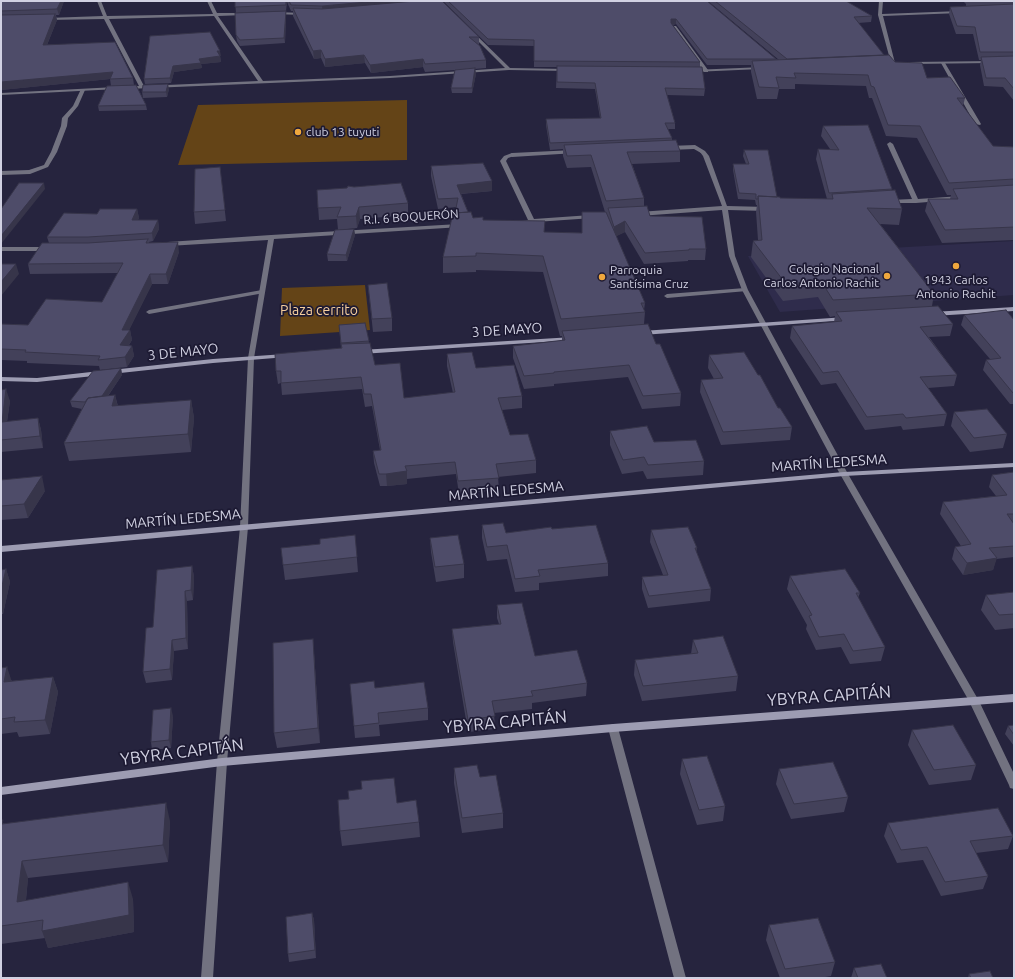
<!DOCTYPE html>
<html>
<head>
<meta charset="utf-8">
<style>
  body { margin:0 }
  #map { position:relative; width:1015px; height:979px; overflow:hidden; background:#26243e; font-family:Ubuntu,sans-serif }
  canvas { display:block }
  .frame { position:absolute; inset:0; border:2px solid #d1d1e2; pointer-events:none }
</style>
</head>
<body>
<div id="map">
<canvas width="1015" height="979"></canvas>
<div class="frame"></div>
</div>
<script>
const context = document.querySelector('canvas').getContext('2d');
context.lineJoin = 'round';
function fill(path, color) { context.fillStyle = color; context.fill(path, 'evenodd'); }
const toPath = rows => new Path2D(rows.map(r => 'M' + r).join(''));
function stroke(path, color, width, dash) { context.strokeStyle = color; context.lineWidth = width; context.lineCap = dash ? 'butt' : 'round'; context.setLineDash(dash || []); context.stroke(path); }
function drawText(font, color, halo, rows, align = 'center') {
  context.font = font + ' Ubuntu,sans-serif'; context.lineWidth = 3.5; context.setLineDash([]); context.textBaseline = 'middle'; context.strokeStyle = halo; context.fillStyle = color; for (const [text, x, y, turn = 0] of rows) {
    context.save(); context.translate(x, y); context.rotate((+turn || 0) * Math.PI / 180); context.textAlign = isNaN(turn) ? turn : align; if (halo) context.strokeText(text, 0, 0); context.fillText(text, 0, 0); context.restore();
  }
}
fill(toPath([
  [1014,241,1014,295,780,312,748,256]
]), '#2f2c4c');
fill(toPath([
  [407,100,407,160,178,165,198,105],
  [365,285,370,330,280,336,282,288]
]), '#644417');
fill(toPath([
  [672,26,676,26,708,70,708,72,704,72,672,28,672,26],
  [941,62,945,63,981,124,980,125,975,124,941,63,941,62],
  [81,89,85,90,78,106,68,118,67,126,57,152,48,167,30,174,1,175,1,171,29,170,44,165,51,152,61,126,62,118,73,106,81,89],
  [695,145,705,151,705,153,701,153,694,149,669,150,666,148,669,146,695,145],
  [574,150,577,152,576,153,512,157,509,155,512,153,574,150],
  [745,288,747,289,747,291,667,298,664,296,667,294,745,288],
  [262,290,264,291,264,293,149,314,146,312,149,310,262,290]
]), '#727280');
fill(toPath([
  [97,1,101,1,107,16,213,14,207,1,211,1,217,13,247,13,247,15,245,15,218,16,263,81,390,76,505,68,470,33,470,32,472,31,510,68,567,69,569,70,567,71,509,70,390,78,127,89,125,89,125,87,139,86,104,19,47,20,45,19,47,18,103,16,97,1],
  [214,16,258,81,144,86,109,19,214,16],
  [879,1,883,1,882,14,960,11,962,12,960,13,883,16,895,63,893,64,891,63,878,15,879,1],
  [276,12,303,13,305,14,303,15,274,14,274,12,276,12],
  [993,61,993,63,991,63,911,64,909,63,911,62,993,61],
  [763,67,763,69,761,69,693,72,691,71,693,70,763,67],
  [116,87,118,87,118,89,1,95,1,93,116,87],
  [890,142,893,144,918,199,961,196,963,197,963,199,916,203,888,203,887,202,890,200,912,199,887,144,890,142],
  [701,151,705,151,709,156,727,206,767,207,770,209,767,211,728,210,735,256,748,290,848,474,979,701,1014,774,1014,789,1010,788,1009,785,969,701,840,474,742,290,729,256,722,210,639,216,636,214,639,212,722,206,703,156,700,152,701,151],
  [512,153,515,155,514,156,508,158,506,161,534,219,591,215,594,217,593,218,521,223,521,221,528,220,500,161,504,156,512,153],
  [459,224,462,226,461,227,274,239,254,358,248,527,227,762,213,978,201,978,217,762,240,527,248,358,268,240,168,246,165,244,168,242,271,235,459,224],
  [1,247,48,247,51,249,48,251,1,251,1,247],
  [613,724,616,725,618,728,686,978,674,978,608,728,610,725,613,724]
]), '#727280');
fill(toPath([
  [1014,307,1014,311,933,316,930,314,933,312,1014,307],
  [846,317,849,319,848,320,642,335,639,333,642,331,846,317],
  [573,337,576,339,575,340,361,354,358,352,361,350,573,337],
  [285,354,287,355,288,356,287,357,213,363,111,374,107,372,111,370,213,359,285,354],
  [100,371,103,371,104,373,103,375,37,382,1,381,1,377,37,378,100,371],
  [1014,463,1014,467,844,476,1,552,1,546,844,472,1014,463],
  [1014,694,1014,702,613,732,222,766,1,795,1,787,222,758,613,724,1014,694]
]), '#9d9cb2');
fill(toPath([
  [1,1,64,1,59,15,56,15,57,20,47,45,133,78,134,85,111,86,110,79,1,90],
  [235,1,442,1,479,37,479,45,478,45,486,60,486,68,475,69,476,74,472,93,452,93,451,88,455,70,425,72,423,67,371,73,365,63,325,67,321,58,314,59,293,16,293,11,291,11,287,2,286,11,236,13],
  [443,1,707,1,776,59,779,60,708,1,847,1,847,2,872,16,871,22,858,23,884,55,895,62,927,78,965,98,963,106,993,146,1014,147,1014,240,942,243,925,211,928,199,950,199,951,195,947,195,917,138,886,136,872,98,869,98,866,86,795,84,795,89,779,89,777,99,757,99,751,72,751,65,707,65,676,24,673,25,700,62,700,67,705,89,704,96,667,95,675,123,675,129,668,129,672,138,672,140,680,151,680,162,632,164,644,198,644,206,650,216,706,249,705,260,688,260,688,261,644,264,625,232,616,236,645,303,644,310,645,312,644,324,656,344,681,393,680,406,642,409,628,377,554,384,554,386,524,389,513,358,513,346,562,341,562,336,560,336,543,272,476,270,476,272,443,273,443,257,456,207,438,209,431,176,431,166,492,191,461,194,468,212,473,218,483,217,483,220,544,232,582,233,582,212,605,212,591,167,567,168,563,156,563,149,550,150,546,125,546,119,600,118,595,89,556,88,557,67,534,67,534,46,488,45],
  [963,1,1014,1,1014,101,1003,87,984,86,980,65,981,60,979,60,973,34,956,34,949,14,950,7,966,6,966,4],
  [286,11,286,16,285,43,240,46,237,41,236,35],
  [150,36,221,56,220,56,221,62,201,64,202,68,174,72,171,83,145,84,144,79],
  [169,89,167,97,143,98,142,92],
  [146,105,147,110,99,111,98,106],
  [823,126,892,189,891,190,902,209,899,225,880,224,934,294,932,306,953,324,950,336,929,337,957,375,954,386,928,388,947,414,944,426,903,430,901,426,865,430,836,383,821,385,790,338,792,326,834,322,835,316,830,317,818,297,783,301,751,257,753,241,758,240,756,212,757,205,756,205,755,200,738,199,733,170,733,164,746,164,743,156,744,150,777,197,780,198,827,199,816,159,818,149,830,149,821,136],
  [220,167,226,221,195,224,194,212],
  [317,190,408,203,408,215,360,219,357,228,338,230,337,219,319,220],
  [137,209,139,218,138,220,158,220,159,229,153,241,149,242,149,243,179,252,168,284,152,284,129,330,130,330,132,340,129,345,132,346,134,356,127,367,100,370,99,366,27,363,27,361,1,360,1,324,28,325,102,302,118,273,30,274,28,264,49,243,47,237,97,214],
  [354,229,355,235,347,261,328,261,327,254],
  [368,285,392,318,392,331,373,332],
  [964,315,1014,320,1014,404,1010,404,983,370,986,360,990,359,961,325],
  [365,323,369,343,375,365,404,398,453,393,447,366,447,354,476,368,522,396,522,408,502,410,510,435,536,460,536,473,498,477,499,490,459,494,456,474,407,479,407,484,387,486,380,486,374,463,373,451,380,450,372,406,365,407,362,389,282,395,281,383,278,384,276,371,341,348,339,325],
  [709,355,758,375,778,408,792,427,790,440,721,445,700,392,701,380,714,379,708,368],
  [121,368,122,375,108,396,115,395,118,406,191,400,194,418,191,452,69,461,64,443,82,409,72,407,70,401],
  [1,390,10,401,7,422,38,418,41,430,43,448,1,452],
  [954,412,1007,434,1003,448,970,452,951,426],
  [610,431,654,442,704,461,703,475,647,479,643,471,622,474,610,445],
  [1014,472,1014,557,996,559,993,570,963,575,952,559,955,547,961,546,940,514,943,502,996,496,989,487,992,475],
  [1,480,45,491,28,518,1,520],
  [482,525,506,533,552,529,608,563,608,576,539,583,539,590,515,592,507,559,487,561,482,538],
  [651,530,697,548,696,552,711,589,710,601,648,608,642,589,642,577,663,575,650,542],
  [355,535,358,572,285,580,283,565,320,544],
  [430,538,464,564,464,578,436,582,431,552],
  [192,566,194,577,193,600,187,601,188,649,174,651,172,680,146,683,143,672],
  [6,569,10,582,3,614,1,614,1,570],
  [790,576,860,593,858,598,885,647,881,661,850,664,841,647,816,650,806,629,807,625,787,589],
  [1014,592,1014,628,995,630,981,610,986,595],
  [497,605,535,656,587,683,586,696,532,703,532,709,494,713,495,729,468,732,453,642,452,629,499,624,497,618],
  [693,640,738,676,736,691,642,701,634,675,635,660,691,654],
  [314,653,320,743,277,748,274,733],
  [1,668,12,681,53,677,58,692,50,734,19,737,17,732,1,734],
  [350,684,375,688,428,708,428,720,379,725,380,736,355,738],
  [173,716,171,748,152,750,151,742],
  [1014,725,1014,746,1005,734,1008,726],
  [912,730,976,765,971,780,929,785,908,745],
  [682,759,725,806,723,821,697,825,680,774],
  [454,768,480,777,503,813,503,828,462,833,454,783],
  [779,769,848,797,844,812,791,819,776,784],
  [397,803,419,822,420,837,342,846,340,831],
  [1,820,4,824,170,821,168,862,28,878,26,900,133,899,134,932,48,948,45,938,1,944],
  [888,823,1013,836,1008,849,976,853,988,876,983,889,941,896,923,860,897,863,884,836],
  [312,913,314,920,316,958,289,962,288,954],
  [769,925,835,962,831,976,820,978,780,978,766,940],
  [854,968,887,978,851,978],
  [969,974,993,978,968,978]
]), '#43415a');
fill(toPath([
  [61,1,64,1,59,15,57,9],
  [379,1,437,1,323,12,322,6],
  [286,11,286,16,285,43,284,38],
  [55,14,57,20,44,52,43,45],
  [671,19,676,19,676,24,671,25],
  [321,50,321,58,314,59,313,51],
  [217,51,220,51,221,56,218,57],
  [364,55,365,63,325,67,325,59],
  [220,56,221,62,201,64,202,68,174,72,171,83,170,78,173,66,199,59],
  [423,59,423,67,371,73,370,65],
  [475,68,476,74,472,93,472,88],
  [113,72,110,79,1,90,1,82],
  [168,84,169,89,167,97,166,92],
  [492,181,492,191,457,194,457,185],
  [44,183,45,189,1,244,1,236],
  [359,207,360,219,357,228,356,216],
  [137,209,139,218,133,228,132,220],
  [158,220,159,229,153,241,152,233],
  [625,221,625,232,613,238,614,227],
  [354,229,355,235,347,261,346,255],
  [178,242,179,252,168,284,166,274],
  [16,264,19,274,1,296,1,282],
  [150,274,152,284,126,336,130,330,132,340,122,355,120,345,122,330],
  [132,346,134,356,127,367,125,357],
  [121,368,122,375,98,410,97,403],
  [6,389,10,401,5,434,2,422],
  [115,395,119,412,112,406],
  [191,400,194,418,191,452,188,434],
  [38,418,41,430,43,448,40,436],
  [407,471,407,484,387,486,386,474],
  [42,476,45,491,28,518,24,504],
  [997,558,993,570,963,575,967,563],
  [192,566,194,577,193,600,191,590],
  [6,569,10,582,3,614,1,608,1,590],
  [185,591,187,601,188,649,186,638],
  [313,639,314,653,320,743,318,728],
  [172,640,174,651,172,680,170,669],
  [7,667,12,682,4,682],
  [53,677,58,692,50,734,45,720],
  [171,708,173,716,171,748,169,740],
  [166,803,170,821,168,862,163,845],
  [22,861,28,878,24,919,17,902],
  [128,882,133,899,134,932,48,948,42,931],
  [312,913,314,920,316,958,315,950]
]), '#37354a');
const building = toPath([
  [1,1,61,1,57,9,1,11,1,1],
  [235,1,286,1,286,5,235,7,235,1],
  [289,1,379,1,322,6,291,5,289,1],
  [415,1,442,1,479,37,469,37,480,46,486,60,425,64,423,59,370,65,364,55,325,59,321,50,313,51,293,8,322,9,415,1],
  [448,1,707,1,776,59,707,59,676,19,671,19,671,23,700,62,534,61,534,40,488,39,448,1],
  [715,1,846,1,872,16,854,17,884,55,787,59,715,1],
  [1014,4,1014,52,980,52,975,27,957,26,950,7,1014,4],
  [286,11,284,38,240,40,236,35,235,13,286,11],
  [55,14,43,45,115,42,133,78,110,79,113,72,1,82,1,15,55,14],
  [210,32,220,51,217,51,220,56,199,59,201,63,173,66,170,78,144,79,150,36,210,32],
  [889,55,895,62,922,63,927,78,950,77,965,98,957,98,993,146,1014,147,1014,179,949,183,920,126,888,125,874,87,871,86,868,75,794,73,796,78,776,77,779,88,759,87,752,61,889,55],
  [1014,56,1014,89,1005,78,986,78,981,57,1014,56],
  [557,66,702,67,705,89,665,88,675,123,665,123,672,138,550,143,546,119,601,118,595,83,557,82,557,66],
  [475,68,472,88,451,88,455,70,475,68],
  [168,84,166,92,142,92,143,85,168,84],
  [136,85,146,105,98,106,107,86,136,85],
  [868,125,892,189,829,193,818,149,839,150,823,126,868,125],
  [676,140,680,151,627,152,644,198,606,201,591,155,567,156,564,145,676,140],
  [744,150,768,150,777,197,758,196,758,199,756,199,756,194,739,193,733,164,749,164,744,150],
  [483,163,492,181,457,185,468,212,455,213,458,198,438,199,431,166,483,163],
  [220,167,225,210,194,212,195,169,220,167],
  [19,183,44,183,1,236,1,209,19,183],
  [401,183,408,203,359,207,356,216,337,217,341,207,318,208,317,190,347,188,348,186,354,187,401,183],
  [1014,185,1014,227,945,230,928,199,958,199,953,189,1014,185],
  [895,190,902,209,867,208,934,294,833,300,821,281,786,284,753,241,762,240,758,196,780,197,780,198,833,199,832,194,895,190],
  [647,206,650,216,702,217,706,249,689,249,689,250,645,253,625,221,614,227,608,208,647,206],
  [100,209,137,209,132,220,158,220,152,233,88,237,47,237,64,213,97,214,100,209],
  [471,212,473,218,483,217,483,220,545,221,544,232,582,233,582,212,606,212,645,303,641,303,645,312,561,319,543,256,476,253,476,256,443,257,453,213,471,212],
  [354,229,346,255,327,254,335,230,354,229],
  [148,239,146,243,178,242,166,274,150,274,122,330,130,330,120,345,132,346,125,357,98,360,100,356,25,352,26,350,1,349,1,324,28,325,46,299,102,302,123,263,28,264,42,243,88,243,148,239],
  [1,264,16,264,1,282,1,264],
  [387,283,392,318,372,319,368,285,387,283],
  [938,306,953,324,920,327,957,375,920,377,947,414,906,418,903,414,867,417,838,371,823,373,792,326,842,321,836,312,938,306],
  [1006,310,1014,320,1014,393,1013,393,986,360,1001,358,964,315,1006,310],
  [365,323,369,341,341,343,339,325,365,323],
  [648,324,656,344,660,344,681,393,643,396,629,365,554,372,554,373,524,376,513,346,565,340,562,331,648,324],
  [370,343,375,365,400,363,404,398,455,392,447,354,472,352,476,368,514,365,522,396,498,398,510,435,528,434,536,460,496,464,499,478,458,481,455,462,405,466,407,471,386,474,379,474,373,451,381,450,371,394,364,394,361,377,281,383,281,371,276,371,275,354,342,348,341,344,370,343],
  [744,352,758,375,760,375,778,408,780,408,792,427,723,432,701,380,723,378,709,355,744,352],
  [121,368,102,396,88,398,85,402,70,401,93,371,121,368],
  [6,389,2,422,38,418,40,436,1,440,1,390,6,389],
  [115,395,112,406,191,400,188,434,64,443,88,398,115,395],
  [987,409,1007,434,974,438,954,412,987,409],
  [647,426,654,442,696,440,704,461,648,465,644,457,623,460,610,431,647,426],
  [1014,472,1014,514,1007,514,1014,524,1014,546,989,548,997,558,967,563,955,547,971,544,943,502,1007,495,992,475,1014,472],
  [42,476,24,504,1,506,1,480,42,476],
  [503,523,506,533,551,527,552,529,596,525,608,563,538,570,540,576,515,579,507,545,487,547,482,525,503,523],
  [688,527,697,548,695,548,711,589,649,596,642,577,668,575,651,530,688,527],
  [355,535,357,557,283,565,281,548,320,544,320,539,355,535],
  [458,535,464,564,435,567,430,538,458,535],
  [192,566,191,590,185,591,186,638,172,640,170,669,143,672,146,628,153,627,157,570,192,566],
  [6,569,1,590,1,570,6,569],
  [845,569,860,593,856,593,885,647,853,651,844,634,819,637,809,616,812,615,790,576,845,569],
  [1014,592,1014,614,999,615,986,595,1014,592],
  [522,603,535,656,577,650,587,683,531,691,533,696,492,701,495,716,468,720,452,629,501,624,497,605,522,603],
  [723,636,738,676,643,686,635,660,698,653,693,640,723,636],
  [313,639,318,728,274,733,273,643,313,639],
  [7,667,4,682,53,677,45,720,14,722,15,717,1,719,1,668,7,667],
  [374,681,375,688,424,682,428,708,378,713,379,723,354,726,350,684,374,681],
  [171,708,169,740,151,742,153,710,171,708],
  [953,725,976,765,934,770,912,730,953,725],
  [1014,725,1014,735,1008,726,1014,725],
  [707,756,725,806,699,810,682,759,707,756],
  [833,762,848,797,794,804,779,769,833,762],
  [477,765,480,777,496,775,503,813,462,818,454,768,477,765],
  [394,778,397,803,416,800,419,822,340,831,338,800,349,799,348,791,362,789,361,781,394,778],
  [166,803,163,845,22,861,17,902,128,882,129,915,42,931,43,920,1,926,1,820,3,820,2,824,166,803],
  [998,808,1013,836,970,841,988,876,945,882,927,847,901,850,888,823,998,808],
  [312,913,315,950,288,954,286,917,312,913],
  [818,918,835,962,785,969,769,925,818,918],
  [881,964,887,978,858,978,854,968,881,964],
  [990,971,993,978,971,978,969,974,990,971]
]);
fill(building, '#4e4c69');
stroke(building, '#37354a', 1);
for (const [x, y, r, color] of [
  [298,132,4,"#efa73d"],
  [956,266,4,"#efa73d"],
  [887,276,4,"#efa73d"],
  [602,277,4,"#efa73d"]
]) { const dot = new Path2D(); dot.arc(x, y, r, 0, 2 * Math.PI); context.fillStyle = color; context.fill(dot); stroke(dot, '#1d1a33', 1.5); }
drawText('12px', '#d1d1e2', '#1d1a33', [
  ["club 13 tuyuti",306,132],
  ["Colegio Nacional",879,269,"right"],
  ["Carlos Antonio Rachit",879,283,"right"],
  ["Parroquia",610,270],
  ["Santísima Cruz",610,284],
  ["1943 Carlos",956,280,"center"],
  ["Antonio Rachit",956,294,"center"]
], 'left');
drawText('12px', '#d1d1e2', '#1d1a33', [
  ["R.I. 6 BOQUERÓN",411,217,-4]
]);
drawText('14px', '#f5ce9d', '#1d1a33', [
  ["Plaza cerrito",319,310]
]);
drawText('14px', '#d1d1e2', '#1d1a33', [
  ["3 DE MAYO",507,330,-4],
  ["3 DE MAYO",183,352,-6],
  ["MARTÍN LEDESMA",829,463,-4],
  ["MARTÍN LEDESMA",506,491,-5],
  ["MARTÍN LEDESMA",183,519,-5]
]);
drawText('17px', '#d1d1e2', '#1d1a33', [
  ["YBYRA CAPITÁN",829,696,-4],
  ["YBYRA CAPITÁN",505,722,-5],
  ["YBYRA CAPITÁN",182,752,-7]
]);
</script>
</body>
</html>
